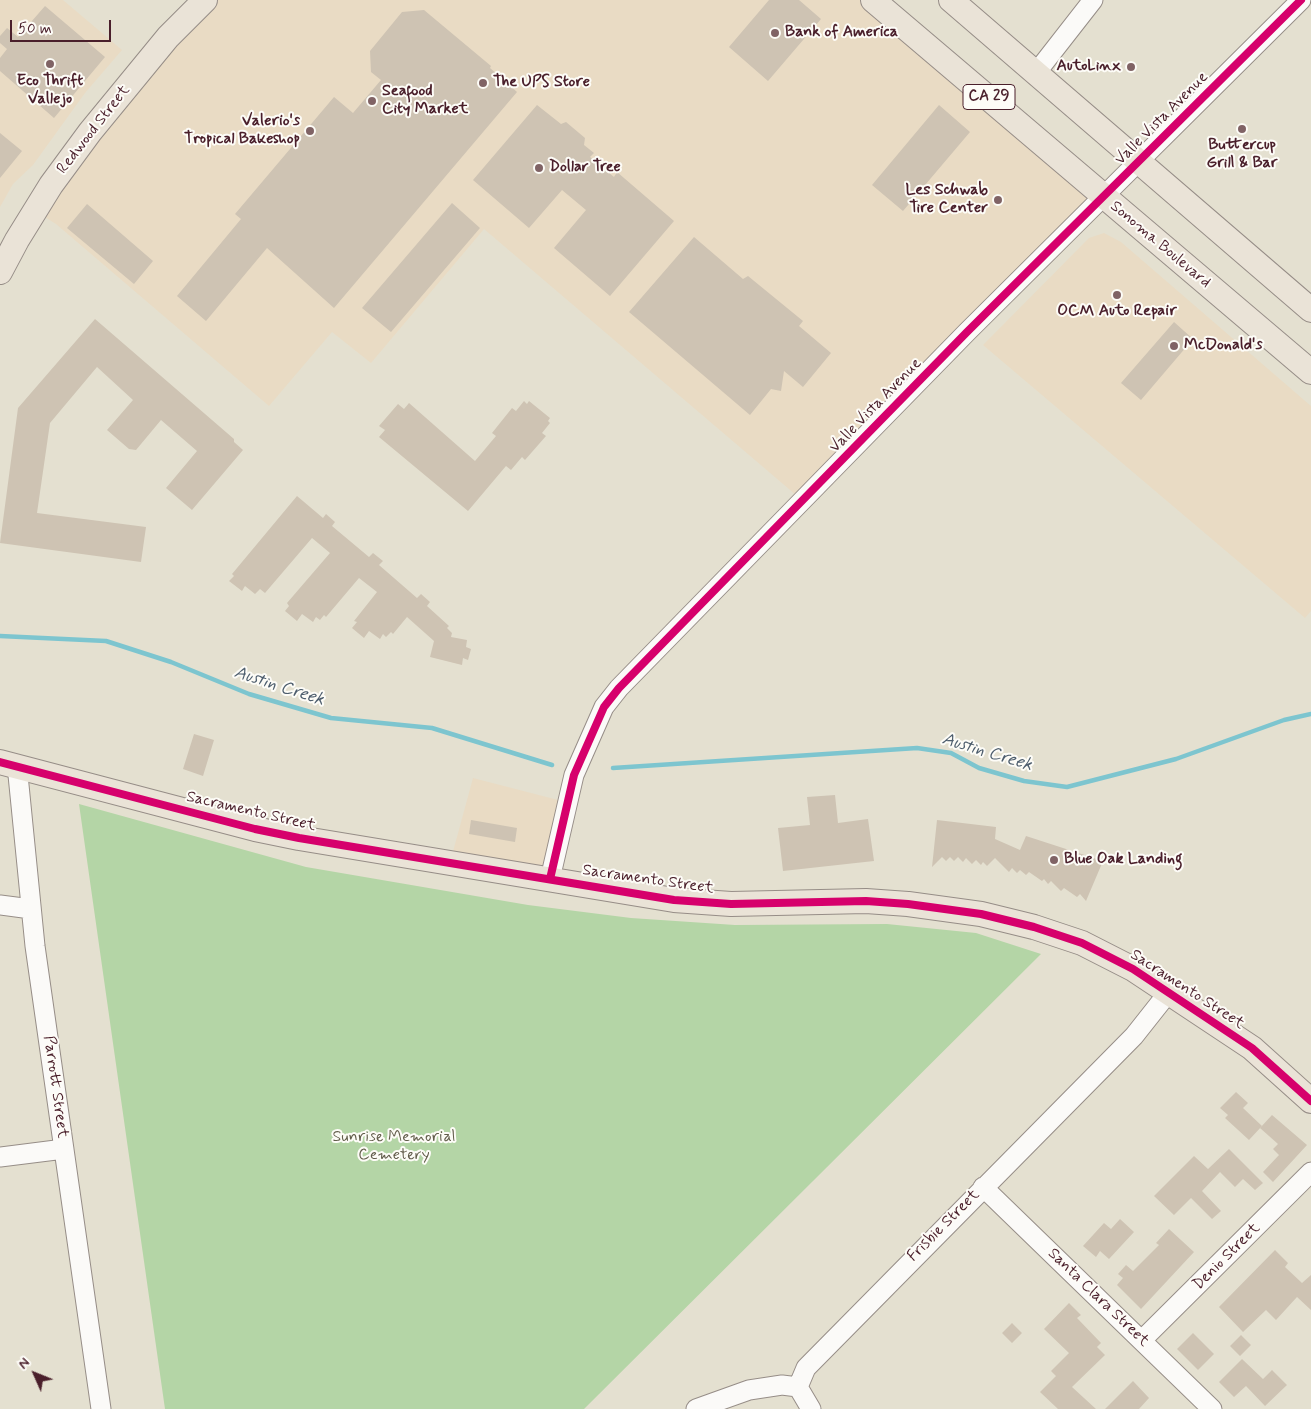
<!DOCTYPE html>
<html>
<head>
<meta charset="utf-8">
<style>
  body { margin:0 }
  #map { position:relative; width:1311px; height:1409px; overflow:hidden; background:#e4e0d0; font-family:Mynerve,sans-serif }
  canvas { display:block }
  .north { position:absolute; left:10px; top:1349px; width:50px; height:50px; -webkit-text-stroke:4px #fdfcf7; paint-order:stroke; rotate:314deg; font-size:14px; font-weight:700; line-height:20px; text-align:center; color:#4a1f2b }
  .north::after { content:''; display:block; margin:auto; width:18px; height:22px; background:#4a1f2b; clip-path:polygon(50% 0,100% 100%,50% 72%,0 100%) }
  .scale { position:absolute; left:10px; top:20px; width:101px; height:22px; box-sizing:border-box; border:2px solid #4a1f2b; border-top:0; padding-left:6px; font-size:15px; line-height:18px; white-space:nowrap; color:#4a1f2b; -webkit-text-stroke:4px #fdfcf7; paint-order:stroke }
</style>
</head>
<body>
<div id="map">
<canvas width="1311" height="1409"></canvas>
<div class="north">N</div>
<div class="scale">50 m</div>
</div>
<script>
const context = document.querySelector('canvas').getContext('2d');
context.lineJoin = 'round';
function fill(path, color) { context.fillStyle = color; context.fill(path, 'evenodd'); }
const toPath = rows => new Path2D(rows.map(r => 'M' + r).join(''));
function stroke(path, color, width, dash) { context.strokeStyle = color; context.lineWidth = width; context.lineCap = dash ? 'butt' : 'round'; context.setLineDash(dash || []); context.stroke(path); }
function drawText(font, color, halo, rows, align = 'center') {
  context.font = font + ' Mynerve,sans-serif'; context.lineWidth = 4; context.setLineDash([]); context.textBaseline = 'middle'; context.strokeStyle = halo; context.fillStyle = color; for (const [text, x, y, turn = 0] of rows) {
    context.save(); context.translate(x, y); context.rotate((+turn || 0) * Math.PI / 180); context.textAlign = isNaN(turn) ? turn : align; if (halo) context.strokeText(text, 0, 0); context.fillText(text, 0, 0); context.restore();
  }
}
fill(toPath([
  [0,0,63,0,122,50,85,93,33,165,13,184,0,207],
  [205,0,875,0,1103,196,803,501,484,229,371,363,332,332,269,406,56,224,35,211],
  [1104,233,1121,242,1311,406,1311,611,1305,618,983,345,1089,238],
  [473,778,562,801,542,875,451,859]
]), '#e9dbc4');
fill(toPath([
  [79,804,306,867,528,905,631,918,735,925,887,924,976,933,1041,954,584,1409,165,1409]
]), '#b4d5a6');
stroke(toPath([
  [0,636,106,641,171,662,249,694,331,718,432,728,552,765],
  [613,768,917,748,951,753,979,768,1024,781,1067,787,1176,759,1284,720,1311,714]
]), '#7dc5cf', 4.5);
fill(toPath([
  [769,0,799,0,821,19,768,81,729,47],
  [45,6,105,57,54,118,0,71,0,58,7,49,0,43,0,36,7,28,18,37],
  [424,10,491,66,490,68,517,92,334,308,267,248,206,321,177,296,241,219,235,214,334,97,353,113,381,80,371,72,370,51,402,12],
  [537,105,561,124,566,122,585,138,584,145,594,153,590,157,614,177,617,172,674,221,610,296,554,248,586,210,562,190,529,228,473,180],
  [939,105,970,132,903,211,872,185],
  [0,133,22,151,0,178],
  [452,203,480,228,391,332,362,308],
  [87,204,153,261,134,284,67,228],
  [694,237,743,279,748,276,803,321,799,326,831,353,803,387,784,371,781,391,771,389,750,415,629,312],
  [95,319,234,439,234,442,243,450,192,510,166,488,197,451,161,420,136,450,129,449,107,430,133,400,97,367,50,423,37,513,146,527,141,562,0,543,18,408],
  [1174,322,1193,339,1141,400,1121,383],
  [524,401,527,404,529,401,550,418,548,421,550,423,542,433,546,436,525,460,522,457,511,470,506,466,468,511,379,437,385,430,379,426,398,404,404,409,409,403,475,461,496,436,492,433,512,408,516,411],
  [297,496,323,518,326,514,335,522,332,526,369,557,373,553,383,561,379,565,417,598,421,594,430,602,427,606,449,626,447,628,452,633,451,637,467,640,466,647,471,649,468,660,463,658,462,665,430,657,434,641,407,617,393,634,391,632,386,637,383,634,380,639,369,631,364,638,352,628,357,622,354,621,377,592,359,578,326,617,324,615,320,620,316,617,313,622,302,614,297,621,285,611,289,606,287,603,330,553,312,538,265,593,260,589,255,594,245,586,242,591,229,581,234,576,232,574],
  [194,734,214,740,203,776,183,769],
  [835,795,838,823,868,819,874,861,783,871,778,828,810,825,807,797],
  [471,820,517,828,515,842,469,834],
  [937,820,996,827,995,839,1020,850,1026,836,1103,861,1086,901,1080,894,1077,897,1064,888,1061,891,1051,881,1048,884,1044,879,1042,881,1029,872,1026,875,1020,870,1017,873,1012,868,1009,872,995,858,987,866,983,862,981,865,976,860,972,864,966,858,963,862,958,857,954,861,950,857,946,861,942,857,932,867],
  [1236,1092,1248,1103,1243,1108,1262,1126,1249,1140,1225,1118,1228,1115,1220,1108],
  [1272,1115,1307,1145,1273,1182,1263,1172,1279,1155,1273,1149,1278,1144,1260,1128],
  [1229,1149,1263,1183,1255,1190,1243,1179,1235,1187,1220,1172,1202,1191,1221,1211,1212,1219,1191,1198,1174,1215,1154,1196,1194,1156,1208,1169],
  [1120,1219,1134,1232,1109,1259,1100,1251,1096,1257,1083,1246,1104,1223,1111,1229],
  [1169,1229,1194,1252,1141,1309,1117,1285,1123,1278,1118,1274,1126,1265,1133,1271,1159,1245,1156,1243],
  [1275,1250,1288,1263,1285,1267,1302,1283,1311,1275,1311,1310,1297,1297,1276,1320,1266,1310,1243,1332,1219,1307],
  [1069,1303,1081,1315,1077,1318,1101,1343,1097,1347,1105,1355,1072,1387,1096,1409,1058,1409,1040,1392,1056,1376,1051,1371,1069,1353,1044,1329],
  [1012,1323,1022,1333,1012,1343,1002,1333],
  [1193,1333,1214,1354,1198,1370,1177,1349],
  [1241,1335,1251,1345,1240,1356,1230,1346],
  [1242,1359,1263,1379,1272,1370,1287,1385,1265,1406,1246,1386,1234,1397,1219,1382],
  [1133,1381,1149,1398,1139,1409,1105,1409]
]), '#cec3b3');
const minor = toPath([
  [1036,73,1093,0],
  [17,765,35,946,101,1409],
  [550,879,574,775,604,707,619,688,967,332,1301,0],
  [0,905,31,909],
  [0,1157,64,1149],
  [983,1187,1212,1409],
  [1142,1340,1311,1172],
  [798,1387,806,1368,1134,1036,1168,993],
  [798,1387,811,1409],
  [696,1409,749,1390,782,1385,798,1387]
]);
const major = toPath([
  [873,0,1311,372],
  [951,0,1311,310],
  [0,272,17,240,51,185,90,132,168,37,205,0],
  [0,762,255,829,299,838,674,900,731,904,866,901,908,904,981,914,1034,927,1082,943,1133,969,1252,1048,1311,1101]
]);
stroke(minor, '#968d87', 21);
stroke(major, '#968d87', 26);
stroke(minor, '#fbfaf8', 19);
stroke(major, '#eae3d7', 24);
stroke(toPath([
  [0,762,255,829,299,838,674,900,731,904,866,901,908,904,981,914,1034,927,1082,943,1133,969,1252,1048,1311,1101],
  [550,879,574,775,604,707,619,688,967,332,1301,0]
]), '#d6006c', 8);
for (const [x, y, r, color] of [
  [775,33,5,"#806365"],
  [50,64,5,"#806365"],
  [1131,67,5,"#806365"],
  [483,83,5,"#806365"],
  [372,101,5,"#806365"],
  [1242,129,5,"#806365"],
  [310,131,5,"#806365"],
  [539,168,5,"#806365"],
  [998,200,5,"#806365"],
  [1117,295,5,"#806365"],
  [1174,346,5,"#806365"],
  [1054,860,5,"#806365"]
]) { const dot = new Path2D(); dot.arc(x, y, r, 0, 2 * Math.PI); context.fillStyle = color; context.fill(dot); stroke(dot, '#fdfcf7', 2); }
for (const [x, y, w] of [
  [989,97,52]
]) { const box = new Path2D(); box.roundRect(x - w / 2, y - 12.5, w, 25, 4); context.fillStyle = '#fdfcf7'; context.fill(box); stroke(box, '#4a1f2b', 1); }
drawText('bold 15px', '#4a1f2b', null, [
  ["CA 29",989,97]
]);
drawText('bold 16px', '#4a1f2b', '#fdfcf7', [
  ["Bank of America",785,33],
  ["AutoLinx",1121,67,"right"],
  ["Eco Thrift",50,82,"center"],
  ["Vallejo",50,100,"center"],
  ["The UPS Store",493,83],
  ["Seafood",382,92],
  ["City Market",382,110],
  ["Valerio's",300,122,"right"],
  ["Tropical Bakeshop",300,140,"right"],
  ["Buttercup",1242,146,"center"],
  ["Grill & Bar",1242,164,"center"],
  ["Dollar Tree",549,168],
  ["Les Schwab",988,191,"right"],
  ["Tire Center",988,209,"right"],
  ["OCM Auto Repair",1117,312,"center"],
  ["McDonald's",1184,346],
  ["Blue Oak Landing",1064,860]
], 'left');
drawText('16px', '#4a1f2b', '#fdfcf7', [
  ["Valle Vista Avenue",1162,119,-45],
  ["Redwood Street",94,130,-52],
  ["Sonoma Boulevard",1160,245,40],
  ["Valle Vista Avenue",876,406,-46],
  ["Sacramento Street",251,812,13],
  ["Sacramento Street",648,880,8],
  ["Sacramento Street",1187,990,33],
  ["Parrott Street",55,1087,82],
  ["Frisbie Street",944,1226,-45],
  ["Denio Street",1227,1257,-45],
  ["Santa Clara Street",1098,1298,44]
]);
drawText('16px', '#615c4a', '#fdfcf7', [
  ["Sunrise Memorial",394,1138],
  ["Cemetery",394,1156]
]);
drawText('italic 18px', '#4d5d6d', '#fdfcf7', [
  ["Austin Creek",279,687,18],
  ["Austin Creek",987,753,17]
]);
</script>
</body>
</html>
